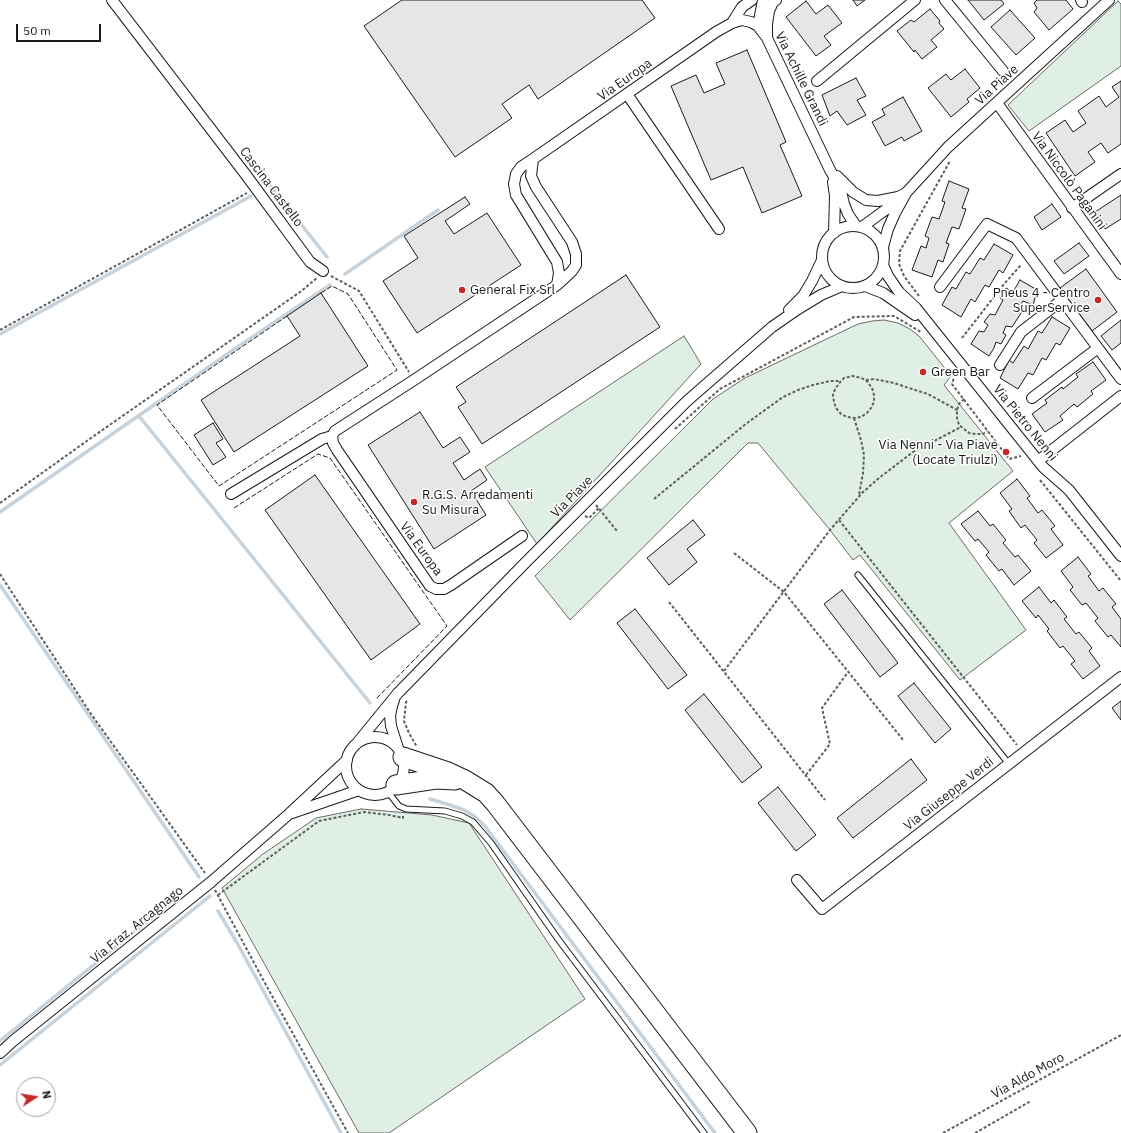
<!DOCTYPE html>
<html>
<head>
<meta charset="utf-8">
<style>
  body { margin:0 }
  #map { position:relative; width:1121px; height:1133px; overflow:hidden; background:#fff; font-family:"IBM Plex Sans",sans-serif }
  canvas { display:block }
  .north { position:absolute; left:16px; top:1077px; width:40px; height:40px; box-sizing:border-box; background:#fff; border:1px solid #a3a3a3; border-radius:50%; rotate:78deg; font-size:11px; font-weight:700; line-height:16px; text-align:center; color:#1a1a1a }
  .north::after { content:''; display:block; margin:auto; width:14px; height:18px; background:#c62828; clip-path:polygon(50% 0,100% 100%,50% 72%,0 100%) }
  .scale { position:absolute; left:16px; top:24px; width:85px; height:18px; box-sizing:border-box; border:2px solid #1a1a1a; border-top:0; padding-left:5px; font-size:12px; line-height:14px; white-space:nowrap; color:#1a1a1a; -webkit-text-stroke:3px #fff; paint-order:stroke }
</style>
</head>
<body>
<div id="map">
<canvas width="1121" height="1133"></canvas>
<div class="north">N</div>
<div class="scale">50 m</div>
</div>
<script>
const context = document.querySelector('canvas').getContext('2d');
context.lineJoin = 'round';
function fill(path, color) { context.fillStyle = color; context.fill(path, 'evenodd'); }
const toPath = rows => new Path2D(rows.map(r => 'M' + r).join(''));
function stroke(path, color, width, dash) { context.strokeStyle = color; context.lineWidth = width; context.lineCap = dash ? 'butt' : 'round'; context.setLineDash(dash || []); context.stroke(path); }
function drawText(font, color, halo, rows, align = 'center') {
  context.font = font + ' "IBM Plex Sans",sans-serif'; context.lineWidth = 3; context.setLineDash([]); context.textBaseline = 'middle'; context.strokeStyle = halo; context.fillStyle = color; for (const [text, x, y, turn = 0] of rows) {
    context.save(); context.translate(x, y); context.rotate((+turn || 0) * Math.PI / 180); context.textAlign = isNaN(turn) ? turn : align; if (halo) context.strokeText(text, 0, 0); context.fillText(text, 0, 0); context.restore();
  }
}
const green = toPath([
  [1118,1,1121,4,1121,66,1029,131,1008,105,1118,1],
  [884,320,898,323,910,329,920,337,951,376,944,385,1013,471,949,523,1026,630,960,680,860,555,853,560,830,530,758,443,748,443,570,620,535,576,713,399,745,378,858,324,872,321,884,320],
  [684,336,701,364,537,544,485,467,684,336],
  [361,809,432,815,469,823,585,999,389,1133,359,1133,222,888,263,854,316,818,361,809]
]);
fill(green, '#e0efe3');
stroke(green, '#6a6a6a', 1);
stroke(toPath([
  [266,187,270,185,327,257],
  [345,274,438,210],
  [0,334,251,196],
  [139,416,370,703],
  [0,512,239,346,330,285],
  [0,585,199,877],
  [430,799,450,805,464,810,474,816,484,825,715,1133],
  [218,911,236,941,341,1133],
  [0,1041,176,898],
  [0,1065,210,896]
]), '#c6d2dc', 3.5);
const building = toPath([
  [402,0,642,0,655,18,538,99,529,85,502,104,512,118,455,157,364,26,402,0],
  [853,0,865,0,857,6,853,0],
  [968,0,1001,0,1004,4,984,20,968,0],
  [1037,0,1066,0,1073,9,1049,30,1034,12,1037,8,1034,3,1037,0],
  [806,1,816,14,828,5,842,23,824,36,831,45,816,56,786,17,806,1],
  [930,9,940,21,939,23,944,29,931,40,937,47,922,59,915,50,914,52,897,31,911,20,914,22,930,9],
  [1010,10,1035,38,1016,55,991,27,1010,10],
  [747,50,786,142,780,145,802,196,762,213,743,167,711,180,671,86,696,75,704,93,725,84,716,63,747,50],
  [965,69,980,88,967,99,969,102,951,117,928,88,946,74,951,80,965,69],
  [856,78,866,96,857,100,866,115,847,125,837,111,830,116,822,95,856,78],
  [1121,81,1121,144,1108,153,1101,143,1088,152,1095,162,1075,176,1046,133,1065,120,1073,132,1086,123,1078,111,1099,96,1106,107,1119,97,1112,87,1121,81],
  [903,97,922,131,904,141,902,137,885,146,872,122,885,115,882,109,903,97],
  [949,181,969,189,962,208,966,209,959,229,952,227,946,243,949,244,943,262,938,260,932,277,912,270,921,246,926,248,929,238,925,236,932,217,939,219,945,202,942,201,949,181],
  [1121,195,1121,219,1105,229,1095,212,1121,195],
  [465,197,470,204,445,221,454,234,487,213,521,265,417,333,383,281,418,258,404,236,465,197],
  [1052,204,1061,217,1042,230,1034,217,1052,204],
  [1079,243,1089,256,1064,274,1054,261,1079,243],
  [994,244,1013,255,1003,273,999,270,989,287,985,285,975,302,971,299,961,317,942,305,952,287,956,289,966,272,970,274,980,258,984,260,994,244],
  [1086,269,1117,312,1092,331,1060,288,1086,269],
  [626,275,660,327,482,444,458,407,466,402,456,387,626,275],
  [1020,280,1039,291,1036,295,1033,305,1023,301,1019,307,1023,310,1012,327,1006,326,1003,333,1006,335,1001,344,996,342,994,348,989,356,971,344,979,331,984,332,988,325,984,322,990,314,995,315,1003,300,1000,298,1006,288,1013,292,1020,280],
  [321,293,368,366,234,452,201,400,300,336,287,316,321,293],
  [1052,317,1070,328,1060,345,1056,343,1046,360,1042,358,1033,375,1028,373,1018,389,1000,378,1009,360,1013,363,1024,346,1028,349,1038,331,1042,333,1052,317],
  [1121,320,1121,343,1112,350,1101,336,1121,320],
  [1093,362,1106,380,1091,391,1093,394,1077,407,1074,404,1060,416,1063,420,1045,432,1032,414,1047,403,1045,400,1062,387,1063,389,1078,377,1076,374,1093,362],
  [420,412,443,448,460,437,470,452,453,463,464,480,480,469,487,480,471,491,486,515,434,549,368,445,420,412],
  [213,423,223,439,216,443,226,457,213,465,194,435,213,423],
  [315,475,420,624,371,660,265,510,315,475],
  [1017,479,1030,496,1027,498,1038,513,1042,510,1055,526,1051,529,1063,545,1046,558,1034,543,1037,540,1025,525,1021,528,1009,511,1012,509,1000,493,1017,479],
  [978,511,990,526,993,524,1006,540,1003,543,1015,557,1018,555,1031,571,1014,585,1002,569,999,571,986,555,989,552,978,539,975,541,961,524,978,511],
  [693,520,705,535,687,549,697,562,669,585,647,558,693,520],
  [1078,557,1091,574,1088,576,1099,591,1103,588,1116,604,1112,607,1121,619,1121,647,1111,635,1108,637,1095,621,1098,618,1086,603,1082,605,1070,590,1073,587,1061,571,1078,557],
  [1039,587,1051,603,1054,600,1067,617,1064,619,1076,634,1079,632,1092,648,1089,651,1100,666,1083,679,1071,664,1075,661,1063,646,1060,648,1047,631,1049,629,1038,615,1036,618,1022,601,1039,587],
  [842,590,898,663,880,677,824,604,842,590],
  [635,609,687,675,668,689,617,623,635,609],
  [914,683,951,729,935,743,898,696,914,683],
  [704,694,762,767,742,783,685,710,704,694],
  [1121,701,1121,720,1112,708,1121,701],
  [911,759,927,780,853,838,837,818,911,759],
  [778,787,816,835,796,851,758,803,778,787]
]);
fill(building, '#e6e6e6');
stroke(building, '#1a1a1a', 1);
const lane = toPath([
  [858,575,1009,764],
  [388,792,399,806,406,809,445,811,462,816,473,822,491,843,558,939,704,1133]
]);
const street = toPath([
  [112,0,246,175,310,262,323,271],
  [945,0,1003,71],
  [1081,0,1082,2],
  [732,23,742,7,752,0],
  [758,26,763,0],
  [767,38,767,24,769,11,773,2,776,0],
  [817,81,915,0],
  [627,94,719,229],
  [997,103,1121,274],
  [837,176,853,192,866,200,878,201,898,197,906,193],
  [833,182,835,196,834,233],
  [1072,208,1121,174],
  '822 257a31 31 0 1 1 62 0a31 31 0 1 1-62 0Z',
  [862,227,888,208,898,197],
  [883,247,888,229,895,213,906,193,948,147,1109,0],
  [883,265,888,276,899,292,916,308,1043,467,1069,490,1121,556],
  [557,285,559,273,557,262,516,195,514,184,516,174,521,167,533,159,716,32,732,23,742,20,751,22,758,26,767,38,830,170,840,187,844,204,848,214,856,226],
  [865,286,883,293,915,315],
  [940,287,987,224,1016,238,1121,379],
  [789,310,803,296,812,281,822,260],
  [1000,365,1021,332,1062,300],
  [1032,398,1098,348],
  [1038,461,1121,396],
  [231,494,322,439,332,436],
  [522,536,451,585,444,589,436,589,430,586,337,450,333,443,332,436,335,431,414,380,557,285,572,271,576,265,576,254,572,242,536,187,531,176,533,159],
  [394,700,392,706,390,716,391,726,398,748],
  '346 766a29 29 0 1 1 58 0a29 29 0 1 1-58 0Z',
  [358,742,398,693,525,563,687,401,772,327,798,309,821,295,842,286],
  [292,813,359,790],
  [797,880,822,909,1121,677],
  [0,1053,13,1041,211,882,289,814,347,760]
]);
const highway = toPath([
  [403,757,448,772,465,780,486,793,495,803,747,1133],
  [396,785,436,779,455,780]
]);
stroke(lane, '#1a1a1a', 7);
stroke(street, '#1a1a1a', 12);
stroke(highway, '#1a1a1a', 21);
stroke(toPath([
  [331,276,359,291,409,372],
  [919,296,904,276,899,264,900,251,950,161],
  [0,330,247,193],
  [962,338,1004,284,1021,265],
  [955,374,952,384,1009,459,1021,456],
  [866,380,872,388,874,395,874,402,871,408,867,413,861,417,854,418,847,417,841,414,836,408,834,402,833,395,835,389,841,381,844,378,853,376,861,378,866,380,874,379,894,383,912,389,928,394,957,410],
  [964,399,959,404,957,410,957,418,959,425,969,433,976,434,983,434,987,431],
  [854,418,861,440,864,455,863,473,859,495],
  [675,429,720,389,854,317,894,316,921,332],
  [1040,480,1121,581],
  [654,499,747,423,783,397,798,390,813,385,830,381,840,381],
  [0,503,91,438,300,292,317,278],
  [596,505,617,531],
  [585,516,589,518,599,508],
  [839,520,1017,745],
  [734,553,784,592,904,741],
  [0,574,91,714,205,873],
  [669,602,825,800],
  [724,671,830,530,862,493,879,478,913,452,961,427],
  [407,701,406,702,404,721,409,733,417,747],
  [806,775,830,744,822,708,848,672],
  [215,890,266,985,348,1133],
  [218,895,319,821,364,812,389,815,403,818,403,816],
  [943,1133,1121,1035],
  [975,1133,1031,1101]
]), '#5f5f5f', 2, [3, 2]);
stroke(lane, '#fff', 5);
stroke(street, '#fff', 10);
stroke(highway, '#fff', 19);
stroke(toPath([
  [287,316,157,405,219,486,397,370,348,294,332,286,321,293],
  [234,508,318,454,330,458,447,626,376,699]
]), '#1a1a1a', 1, [5, 2]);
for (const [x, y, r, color] of [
  [462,290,4,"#c62828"],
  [1098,300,4,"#c62828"],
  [923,372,4,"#c62828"],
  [1006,452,4,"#c62828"],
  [414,502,4,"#c62828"]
]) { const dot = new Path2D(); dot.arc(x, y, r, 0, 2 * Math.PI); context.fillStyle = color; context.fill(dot); stroke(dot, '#fff', 1.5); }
drawText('13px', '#1a1a1a', '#fff', [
  ["Via Achille Grandi",801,79,64],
  ["Via Europa",625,80,-35],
  ["Via Piave",997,85,-42],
  ["Via Niccolò Paganini",1069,181,54],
  ["Cascina Castello",271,187,53],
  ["Via Pietro Nenni",1025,423,51],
  ["Via Piave",572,497,-45],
  ["Via Europa",421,549,54],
  ["Via Giuseppe Verdi",949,794,-38],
  ["Via Fraz. Arcagnago",137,925,-39],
  ["Via Aldo Moro",1028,1076,-29]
]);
drawText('13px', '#1a1a1a', '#fff', [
  ["General Fix Srl",470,290],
  ["Pneus 4 - Centro",1090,293,"right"],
  ["SuperService",1090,308,"right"],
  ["Green Bar",931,372],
  ["Via Nenni - Via Piave",998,445,"right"],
  ["(Locate Triulzi)",998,460,"right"],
  ["R.G.S. Arredamenti",422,495],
  ["Su Misura",422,510]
], 'left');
</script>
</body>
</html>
